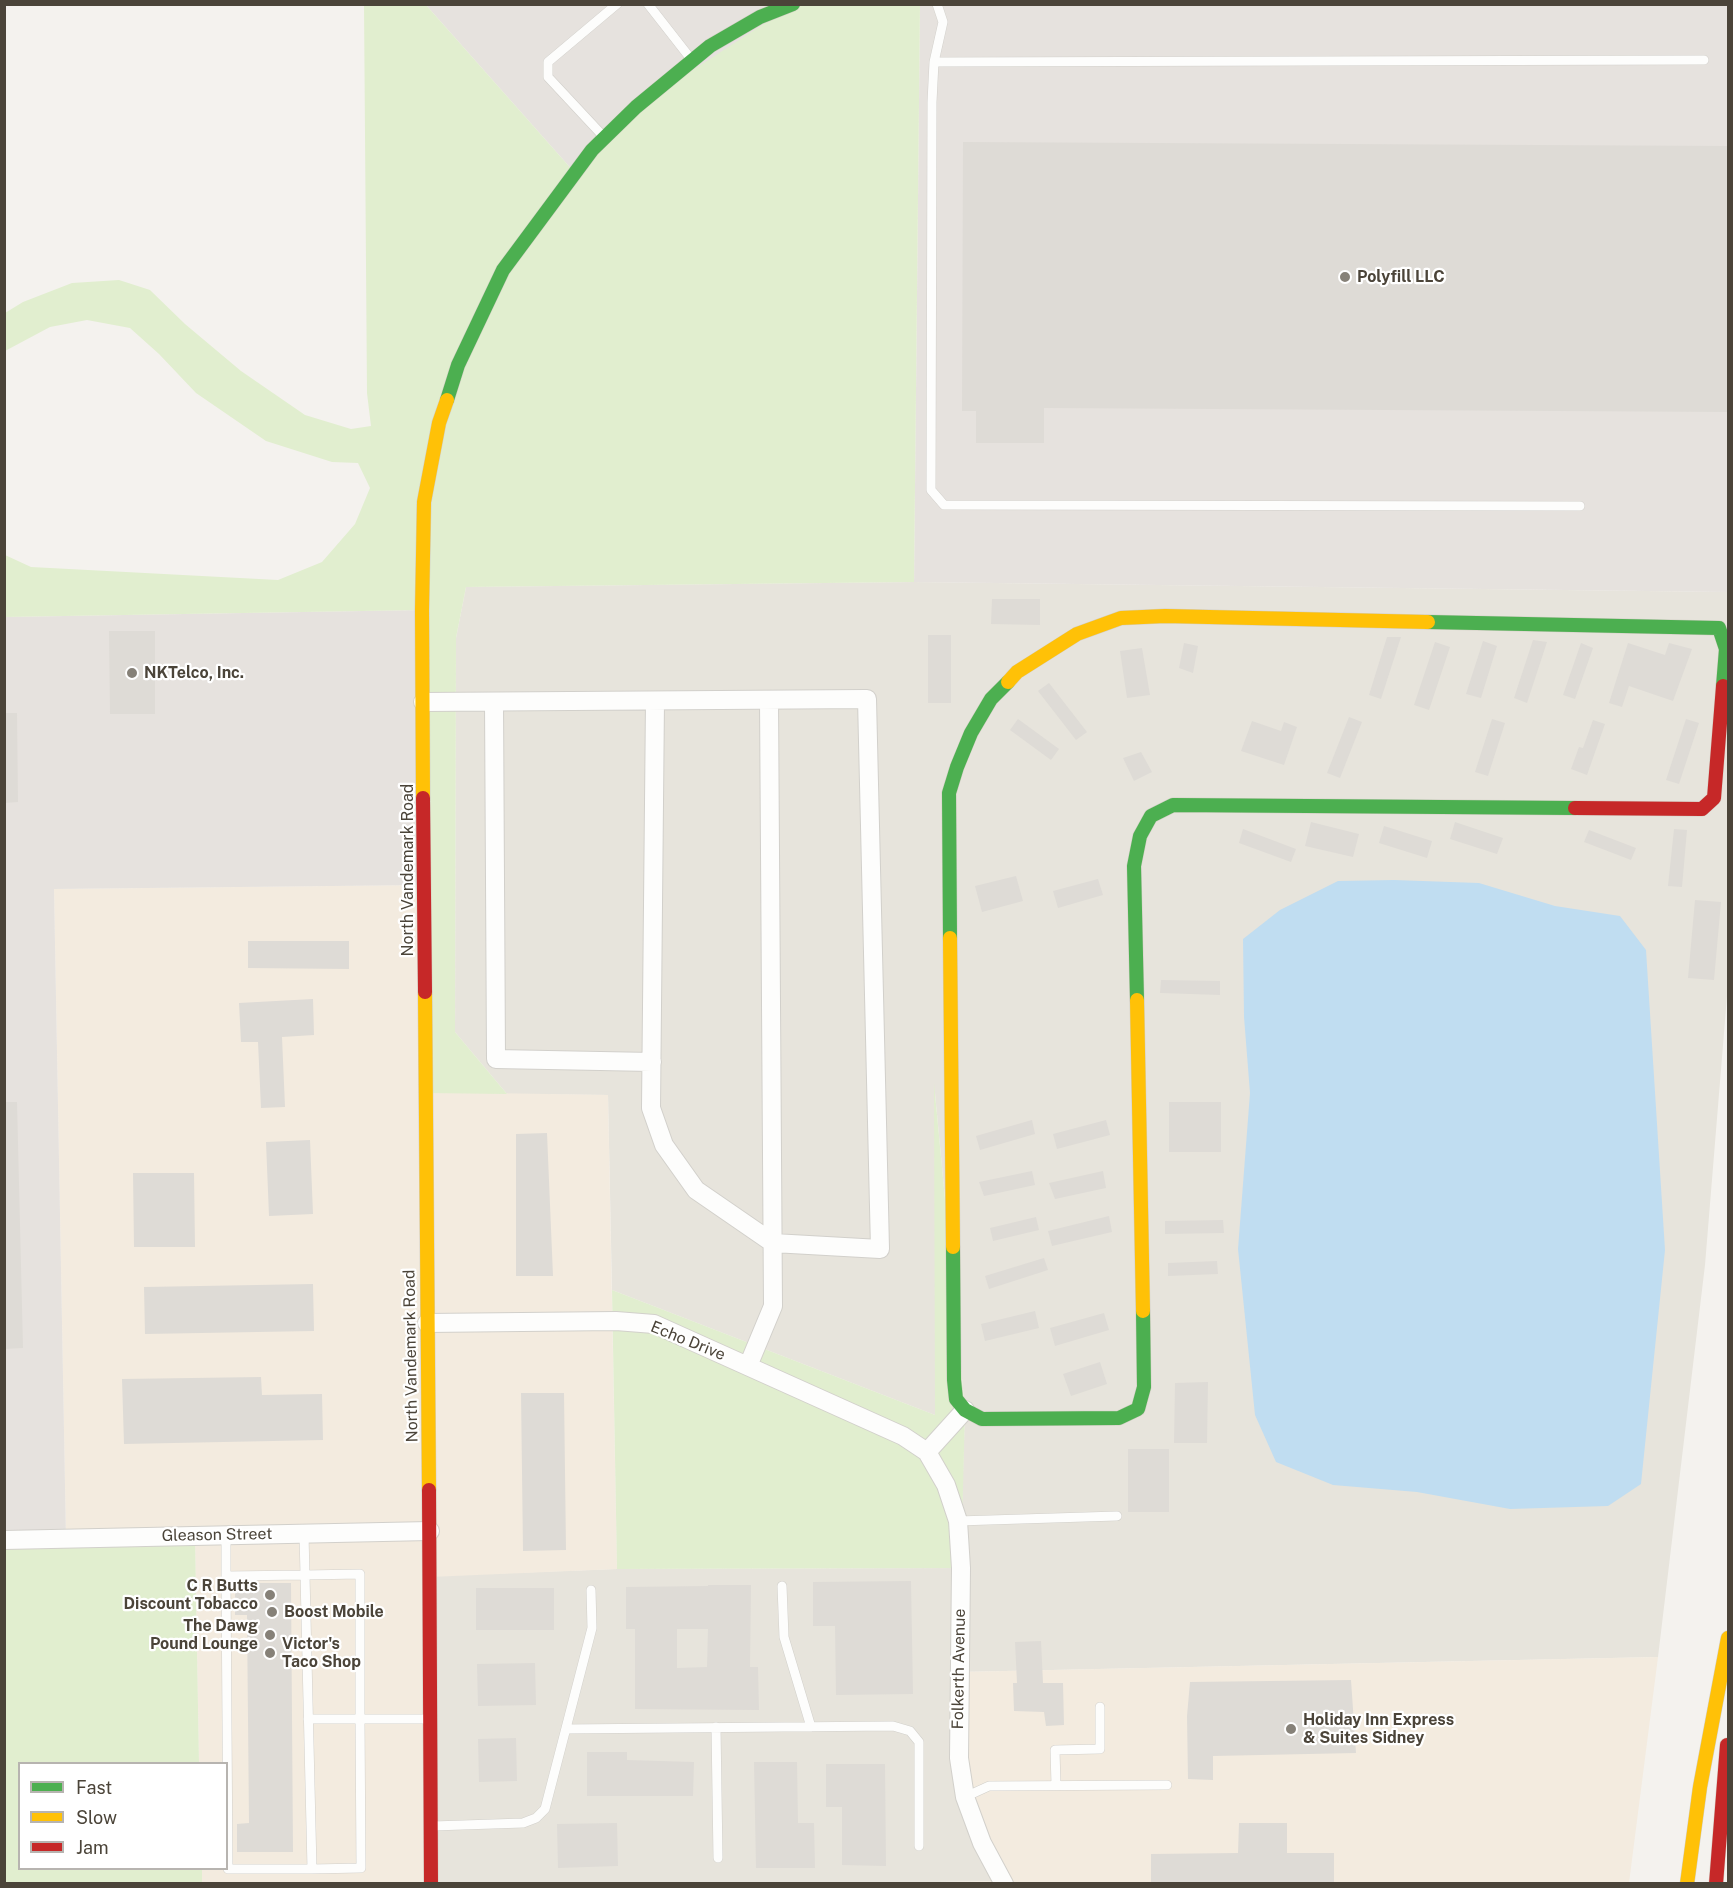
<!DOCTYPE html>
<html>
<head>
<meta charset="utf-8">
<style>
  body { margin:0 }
  #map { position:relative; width:1733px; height:1888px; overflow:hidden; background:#f4f2ee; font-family:"Public Sans",sans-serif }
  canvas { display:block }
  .frame { position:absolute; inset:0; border:6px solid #4b4439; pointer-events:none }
  .legend { position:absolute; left:18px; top:1762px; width:210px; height:108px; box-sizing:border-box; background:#fff; border:2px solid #b7b4b0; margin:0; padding:8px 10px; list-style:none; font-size:18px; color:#4b4439 }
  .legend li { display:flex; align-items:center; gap:12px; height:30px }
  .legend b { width:30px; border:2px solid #b7b4b0 }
</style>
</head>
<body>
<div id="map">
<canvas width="1733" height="1888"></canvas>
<div class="frame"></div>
<ul class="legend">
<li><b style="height:8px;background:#4caf50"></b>Fast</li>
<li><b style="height:8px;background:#ffc107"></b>Slow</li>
<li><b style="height:8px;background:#c62828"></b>Jam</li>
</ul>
</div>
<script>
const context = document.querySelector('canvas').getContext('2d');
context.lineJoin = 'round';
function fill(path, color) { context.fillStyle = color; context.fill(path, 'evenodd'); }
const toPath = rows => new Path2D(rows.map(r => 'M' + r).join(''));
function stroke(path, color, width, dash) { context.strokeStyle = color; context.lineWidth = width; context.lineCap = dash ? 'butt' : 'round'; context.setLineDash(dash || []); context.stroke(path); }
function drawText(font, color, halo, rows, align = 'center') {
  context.font = font + ' "Public Sans",sans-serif'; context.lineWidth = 4.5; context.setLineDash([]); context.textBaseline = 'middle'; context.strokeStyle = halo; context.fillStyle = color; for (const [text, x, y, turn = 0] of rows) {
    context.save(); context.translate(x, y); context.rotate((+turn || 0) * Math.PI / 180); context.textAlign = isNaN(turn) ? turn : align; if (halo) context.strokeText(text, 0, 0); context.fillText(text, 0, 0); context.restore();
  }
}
fill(toPath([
  [914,582,1728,592,1728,984,1705,1265,1658,1657,959,1672,1003,1881,811,1884,431,1883,430,1576,617,1569,960,1568,965,1410,935,1093,935,1415,612,1290,608,1095,507,1094,455,1032,456,638,466,587]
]), '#e7e4dc');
fill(toPath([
  [424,885,426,1092,608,1095,617,1569,430,1577,431,1883,202,1883,202,1869,226,1868,226,1764,199,1763,195,1536,66,1539,54,889],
  [1658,1657,1629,1883,811,1884,1003,1881,972,1819,959,1672]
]), '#f3ebdf');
fill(toPath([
  [426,5,793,5,575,173],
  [920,5,1728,5,1728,592,914,582],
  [422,610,424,885,54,889,66,1539,5,1540,4,617]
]), '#e6e2de');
fill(toPath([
  [364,5,426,5,575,173,636,107,793,5,920,5,914,582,466,587,456,638,455,1032,507,1094,426,1093,422,610,5,617,5,555,31,567,278,580,322,562,355,524,370,488,358,463,332,462,266,441,196,393,159,354,130,328,87,320,50,327,5,351,5,313,23,302,72,283,119,280,150,290,185,324,241,371,305,415,351,429,371,426,367,393],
  [934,1083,965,1410,961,1568,617,1569,612,1290,935,1415],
  [195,1536,199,1763,20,1764,20,1868,202,1869,202,1883,5,1883,4,1540]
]), '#e1eecf');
fill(toPath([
  [1394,880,1479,883,1555,906,1620,916,1646,950,1665,1250,1641,1484,1608,1506,1510,1509,1417,1492,1333,1485,1276,1462,1255,1415,1238,1249,1250,1093,1244,1017,1243,939,1280,910,1338,881]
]), '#c0ddf1');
fill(toPath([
  [963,142,1728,146,1728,412,1044,408,1044,443,976,443,976,411,962,411],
  [992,599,1040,599,1040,625,991,624],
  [109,631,155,631,155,714,110,714],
  [928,635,951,635,951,703,928,703],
  [1387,637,1401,637,1381,699,1369,695],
  [1533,640,1547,642,1527,703,1514,698],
  [1483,641,1497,646,1481,698,1466,694],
  [1435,642,1450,647,1429,710,1414,705],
  [1184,643,1198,646,1193,673,1179,668],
  [1581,643,1593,648,1575,699,1563,695],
  [1628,643,1665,655,1669,643,1692,649,1673,701,1629,686,1622,707,1609,703],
  [1142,648,1150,695,1127,698,1120,651],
  [1049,683,1087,732,1076,740,1038,691],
  [4,713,17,713,18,802,4,803],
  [1349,717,1362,722,1340,778,1327,773],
  [1018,719,1059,749,1051,760,1010,730],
  [1492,719,1505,723,1488,776,1475,772],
  [1686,719,1699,723,1679,784,1666,780],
  [1593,720,1605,724,1587,775,1571,769,1579,747,1583,748],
  [1252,721,1281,731,1284,722,1297,727,1284,765,1241,751],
  [1141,752,1152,772,1134,781,1123,758],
  [1311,822,1359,834,1353,857,1305,846],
  [1455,822,1503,838,1497,854,1450,839],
  [1384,826,1432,841,1427,858,1379,843],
  [1243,829,1296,849,1291,862,1239,843],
  [1674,829,1687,830,1682,887,1668,886],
  [1589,830,1636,848,1631,860,1584,842],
  [1016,876,1023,901,982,912,975,886],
  [1098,879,1103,895,1058,908,1053,891],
  [1695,900,1721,902,1714,980,1688,978],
  [248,941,349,941,349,969,248,968],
  [1161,980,1220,981,1220,995,1160,993],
  [313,999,314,1035,282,1037,285,1107,261,1108,258,1042,241,1042,239,1003],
  [4,1102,17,1102,23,1348,4,1349],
  [1169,1102,1221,1102,1221,1152,1169,1152],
  [1032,1120,1035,1134,980,1150,976,1136],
  [1106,1120,1110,1135,1057,1149,1053,1134],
  [547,1133,553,1276,516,1276,516,1134],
  [310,1140,313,1214,269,1216,266,1142],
  [1032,1171,1035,1185,984,1196,979,1182],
  [1103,1171,1106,1188,1055,1199,1049,1183],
  [133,1173,194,1173,195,1247,134,1247],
  [1109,1216,1112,1232,1052,1246,1048,1231],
  [1036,1217,1039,1230,993,1241,990,1228],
  [1223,1220,1224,1233,1165,1234,1165,1221],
  [1044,1258,1048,1270,989,1289,985,1276],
  [1217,1261,1218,1274,1168,1276,1168,1263],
  [313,1284,314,1331,145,1334,144,1287],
  [1035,1311,1039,1328,985,1341,981,1324],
  [1104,1313,1109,1330,1055,1346,1050,1328],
  [1100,1362,1107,1384,1071,1396,1063,1374],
  [261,1377,262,1395,322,1394,323,1440,124,1444,122,1379],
  [1208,1382,1207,1443,1174,1443,1175,1383],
  [521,1393,564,1393,566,1550,523,1551],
  [1128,1449,1169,1449,1169,1512,1128,1512],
  [911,1581,913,1694,836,1695,835,1626,813,1626,813,1582],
  [235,1583,291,1583,293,1852,237,1852,237,1824,249,1823,247,1615,235,1615],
  [708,1585,751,1585,750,1667,758,1667,759,1710,635,1709,635,1629,626,1629,626,1587,708,1586],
  [677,1629,708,1629,707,1667,677,1668],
  [476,1588,554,1588,554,1630,476,1630],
  [1041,1641,1043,1683,1063,1683,1064,1725,1046,1726,1044,1712,1014,1711,1013,1683,1017,1683,1015,1642],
  [535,1663,536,1705,478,1706,477,1664],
  [1351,1680,1356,1753,1213,1756,1213,1780,1188,1779,1187,1716,1190,1682],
  [516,1738,517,1781,479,1782,478,1739],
  [587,1752,627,1752,627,1760,694,1762,693,1796,587,1796],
  [754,1762,797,1762,798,1823,814,1823,815,1868,756,1868],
  [826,1764,885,1764,886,1866,842,1865,842,1807,826,1807],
  [617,1823,618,1866,558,1868,557,1824],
  [1239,1823,1287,1823,1287,1853,1334,1853,1334,1884,1151,1884,1151,1854,1238,1853]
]), '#dedbd6');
const lane = toPath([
  [648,4,691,59],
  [937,4,943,22,934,62,932,102,931,490,944,505,1580,506],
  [934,62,1704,60],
  [603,136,548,77,548,62,617,4],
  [958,1521,1117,1516],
  [304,1534,305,1575,360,1574,360,1719,428,1719],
  [226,1535,226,1578,228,1869,312,1869,305,1575,226,1576],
  [782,1586,784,1637,811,1727],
  [308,1719,360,1719,361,1868,312,1869],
  [716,1727,718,1858],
  [566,1729,893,1726,910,1731,919,1742,919,1846],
  [1056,1785,1055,1750,1100,1749,1100,1707],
  [965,1797,989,1786,1167,1785],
  [433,1826,523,1823,536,1818,545,1809,592,1628,591,1590]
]);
const street = toPath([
  [423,702,867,699,880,1249,773,1243,696,1190,664,1145,651,1108,655,701],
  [494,702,496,1059,652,1062],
  [427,1323,616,1321,654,1324,903,1436,927,1452,946,1485,958,1521,961,1568,959,1758,965,1797,982,1843,1004,1884],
  [748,1366,773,1306,769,700],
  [927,1452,965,1410],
  [4,1540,430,1531]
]);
const fast = toPath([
  [447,400,458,365,503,270,592,150,636,107,710,46,760,17,793,4],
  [1428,622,1719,628,1726,649,1723,686],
  [950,938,949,793,957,767,971,733,991,699,1008,682],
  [1137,1000,1134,866,1140,836,1151,816,1173,805,1575,808],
  [953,1247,954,1380,956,1399,965,1410,982,1419,1119,1418,1138,1409,1144,1387,1143,1311]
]);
const slow = toPath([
  [1165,616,1428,622],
  [1008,682,1017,672,1077,634,1121,618,1165,616],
  [423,798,422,610,424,502,439,423,447,400],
  [950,938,953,1247],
  [425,992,429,1490],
  [1137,1000,1143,1311],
  [1687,1884,1700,1787,1728,1638]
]);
const jam = toPath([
  [423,798,425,992],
  [1575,808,1702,809,1714,798,1723,686],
  [429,1490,431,1884],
  [1716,1884,1727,1745]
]);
stroke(lane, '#d2d0cb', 10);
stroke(street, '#d2d0cb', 20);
stroke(fast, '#d3cfc5', 15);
stroke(slow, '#d3cfc5', 15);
stroke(jam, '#d3cfc5', 15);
stroke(lane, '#fdfdfc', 9);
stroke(street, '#fdfdfc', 18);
stroke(fast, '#4caf50', 14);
stroke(slow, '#ffc107', 14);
stroke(jam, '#c62828', 14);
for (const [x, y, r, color] of [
  [1345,277,6,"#868178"],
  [132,673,6,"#868178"],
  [270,1595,6,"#868178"],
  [272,1612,6,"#868178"],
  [270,1635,6,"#868178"],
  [270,1653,6,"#868178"],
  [1291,1729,6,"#868178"]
]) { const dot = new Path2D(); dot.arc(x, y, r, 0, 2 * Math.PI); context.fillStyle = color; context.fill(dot); stroke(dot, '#fff', 2); }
drawText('bold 16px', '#4b4439', '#fff', [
  ["Polyfill LLC",1357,277],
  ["NKTelco, Inc.",144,673],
  ["C R Butts",258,1586,"right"],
  ["Discount Tobacco",258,1604,"right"],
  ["Boost Mobile",284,1612],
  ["The Dawg",258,1626,"right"],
  ["Pound Lounge",258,1644,"right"],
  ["Victor's",282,1644],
  ["Taco Shop",282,1662],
  ["Holiday Inn Express",1303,1720],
  ["& Suites Sidney",1303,1738]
], 'left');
drawText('16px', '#4b4439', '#fff', [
  ["North Vandemark Road",408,870,-90],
  ["Echo Drive",688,1341,22],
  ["North Vandemark Road",411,1356,-91],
  ["Gleason Street",217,1535,-1],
  ["Folkerth Avenue",959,1669,-89]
]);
</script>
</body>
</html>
